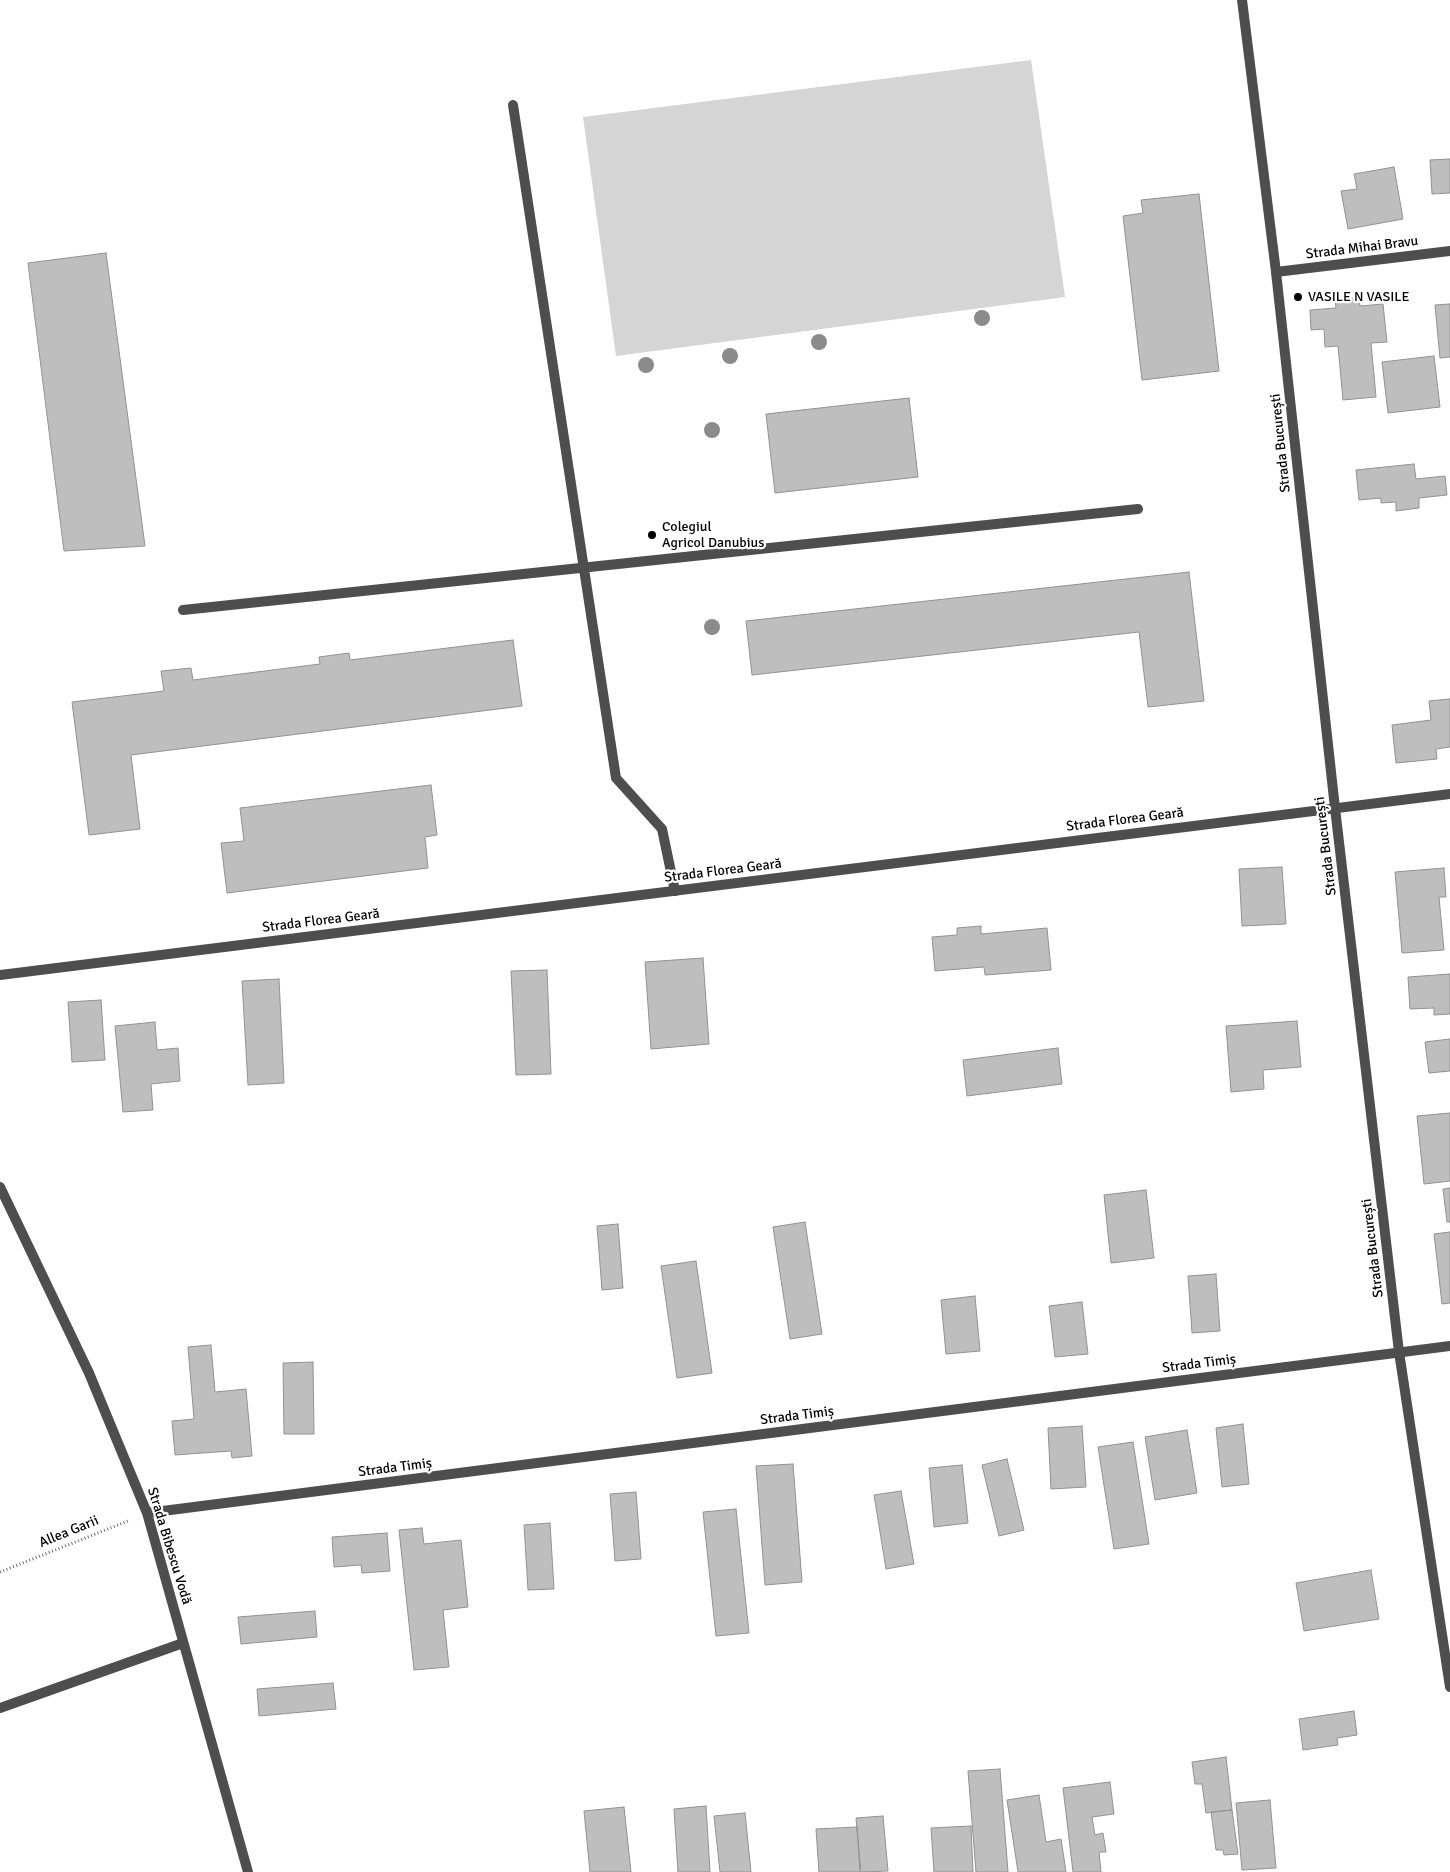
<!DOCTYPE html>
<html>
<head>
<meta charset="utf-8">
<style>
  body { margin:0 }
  canvas { display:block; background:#fff }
</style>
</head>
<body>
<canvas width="1450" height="1872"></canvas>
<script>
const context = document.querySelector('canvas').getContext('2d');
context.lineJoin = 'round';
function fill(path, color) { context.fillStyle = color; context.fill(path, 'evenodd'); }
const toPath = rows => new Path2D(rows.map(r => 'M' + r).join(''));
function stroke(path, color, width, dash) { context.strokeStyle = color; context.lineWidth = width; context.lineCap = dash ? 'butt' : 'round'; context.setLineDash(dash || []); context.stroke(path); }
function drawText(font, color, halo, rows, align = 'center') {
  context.font = font + ' Signika,sans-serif'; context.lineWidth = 4.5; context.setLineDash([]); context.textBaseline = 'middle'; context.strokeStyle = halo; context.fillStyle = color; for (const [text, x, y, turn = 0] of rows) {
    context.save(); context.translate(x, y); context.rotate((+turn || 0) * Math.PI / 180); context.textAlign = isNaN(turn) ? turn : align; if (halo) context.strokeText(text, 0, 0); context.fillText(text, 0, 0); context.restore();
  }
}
fill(toPath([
  [1031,60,1065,297,616,356,583,117]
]), '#d5d5d5');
const building = toPath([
  [1450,159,1450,193,1432,194,1430,160,1450,159],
  [1394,167,1403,219,1348,229,1341,191,1357,189,1354,174,1394,167],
  [1199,194,1219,371,1142,380,1123,216,1143,213,1141,200,1199,194],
  [106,253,145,546,64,551,28,263,106,253],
  [1359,298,1360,306,1383,304,1387,342,1371,343,1376,397,1343,400,1338,346,1325,347,1324,329,1311,330,1310,310,1336,308,1335,299,1359,298],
  [1450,304,1450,357,1440,358,1435,305,1450,304],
  [1434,356,1440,407,1388,413,1382,362,1434,356],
  [909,398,918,477,775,493,766,414,909,398],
  [1414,464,1416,479,1445,476,1447,495,1419,498,1419,508,1396,511,1396,502,1381,503,1381,498,1359,500,1356,470,1414,464],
  [1189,572,1204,701,1148,707,1139,632,752,675,746,621,1189,572],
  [513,640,522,706,131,755,140,829,89,835,72,702,164,691,161,671,191,668,193,680,320,664,319,657,349,653,350,660,513,640],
  [1450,699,1450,747,1436,749,1437,759,1396,763,1392,725,1431,720,1429,701,1450,699],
  [431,785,437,835,425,837,428,868,227,893,221,843,244,841,240,808,431,785],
  [1282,867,1286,924,1242,926,1239,869,1282,867],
  [1444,868,1446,897,1439,897,1444,950,1402,953,1395,872,1444,868],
  [981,926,981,934,1047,928,1051,970,985,975,984,967,935,971,932,937,957,935,957,928,981,926],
  [703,958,709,1044,651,1049,645,962,703,958],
  [547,970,551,1074,516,1075,511,971,547,970],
  [1450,974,1450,1014,1434,1015,1434,1008,1410,1009,1408,977,1450,974],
  [279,979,284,1083,248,1085,242,981,279,979],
  [101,1000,105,1060,72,1062,68,1002,101,1000],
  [1297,1021,1301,1067,1263,1070,1264,1089,1231,1092,1226,1026,1297,1021],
  [155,1022,157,1050,178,1048,180,1081,151,1084,153,1110,123,1112,115,1026,155,1022],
  [1450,1039,1450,1071,1429,1073,1425,1042,1450,1039],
  [1058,1048,1062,1084,967,1096,963,1060,1058,1048],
  [1450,1113,1450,1181,1424,1184,1417,1116,1450,1113],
  [1450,1188,1450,1222,1447,1222,1443,1189,1450,1188],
  [1146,1190,1154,1258,1111,1263,1104,1195,1146,1190],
  [805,1222,822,1334,790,1339,773,1227,805,1222],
  [618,1224,623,1288,602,1290,597,1226,618,1224],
  [1450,1232,1450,1303,1442,1304,1434,1234,1450,1232],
  [696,1261,712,1373,677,1378,661,1266,696,1261],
  [1216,1274,1220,1331,1192,1333,1188,1276,1216,1274],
  [975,1296,980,1351,946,1354,941,1300,975,1296],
  [1082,1302,1088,1354,1055,1357,1049,1306,1082,1302],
  [211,1345,215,1392,246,1389,252,1456,232,1458,231,1451,175,1455,172,1421,194,1419,188,1347,211,1345],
  [313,1362,314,1434,284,1434,283,1363,313,1362],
  [1243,1424,1249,1484,1222,1487,1216,1428,1243,1424],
  [1082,1426,1086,1487,1051,1489,1048,1428,1082,1426],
  [1187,1430,1197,1493,1155,1500,1145,1437,1187,1430],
  [1133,1442,1149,1544,1114,1549,1098,1447,1133,1442],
  [1007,1459,1024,1530,999,1536,982,1465,1007,1459],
  [793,1464,802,1582,765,1585,756,1466,793,1464],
  [962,1465,968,1523,934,1527,929,1468,962,1465],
  [901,1491,914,1564,886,1569,874,1495,901,1491],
  [636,1492,641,1559,615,1561,610,1494,636,1492],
  [736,1509,749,1633,716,1636,703,1512,736,1509],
  [550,1523,554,1589,528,1590,524,1525,550,1523],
  [422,1528,424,1544,461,1540,468,1607,443,1610,449,1667,414,1670,399,1530,422,1528],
  [387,1533,390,1571,362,1573,361,1565,334,1567,332,1537,387,1533],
  [1371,1570,1379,1619,1304,1631,1296,1583,1371,1570],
  [315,1611,317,1637,241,1644,238,1617,315,1611],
  [333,1683,336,1709,259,1716,257,1689,333,1683],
  [1354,1711,1357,1735,1337,1738,1338,1745,1303,1750,1299,1719,1354,1711],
  [1226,1757,1232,1810,1206,1813,1202,1784,1195,1784,1192,1762,1226,1757],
  [1000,1769,1008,1872,976,1872,968,1771,1000,1769],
  [1110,1782,1114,1814,1092,1817,1095,1835,1103,1833,1106,1852,1099,1852,1101,1872,1073,1872,1063,1788,1110,1782],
  [1039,1795,1046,1842,1061,1839,1066,1872,1018,1872,1007,1800,1039,1795],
  [1270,1800,1276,1868,1242,1870,1236,1803,1270,1800],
  [706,1806,710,1872,678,1872,674,1809,706,1806],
  [624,1807,631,1872,590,1872,584,1811,624,1807],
  [1232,1810,1238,1854,1224,1855,1223,1850,1216,1850,1211,1812,1232,1810],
  [745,1813,751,1872,720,1872,714,1816,745,1813],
  [883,1816,888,1871,861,1872,856,1818,883,1816],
  [971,1826,973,1872,934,1872,931,1828,971,1826],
  [857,1827,860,1872,819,1872,816,1829,857,1827]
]);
fill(building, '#bebebe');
stroke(building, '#929292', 1);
stroke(toPath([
  [0,1572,128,1521]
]), '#707070', 3, [1, 2.5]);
stroke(toPath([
  [513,105,616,778,662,829,675,891],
  [183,610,1138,509],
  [0,1708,183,1643]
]), '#4e4e4e', 10);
stroke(toPath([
  [1276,272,1450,251],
  [0,975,1450,794],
  [0,1187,89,1373,147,1513,248,1872],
  [147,1513,1450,1346]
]), '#4e4e4e', 10);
stroke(toPath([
  [1242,0,1276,272,1335,808,1399,1352,1450,1687]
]), '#4e4e4e', 10);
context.fillStyle = '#8b8b8b';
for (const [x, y] of [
  [982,318],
  [819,342],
  [730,356],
  [646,365],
  [712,430],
  [712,627]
]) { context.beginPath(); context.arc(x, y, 8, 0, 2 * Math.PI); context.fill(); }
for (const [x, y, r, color] of [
  [1298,297,5,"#000"],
  [652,535,5,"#000"]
]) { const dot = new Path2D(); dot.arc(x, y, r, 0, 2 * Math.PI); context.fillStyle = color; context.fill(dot); stroke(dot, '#fff', 2); }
drawText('14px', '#000', '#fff', [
  ["Strada Mihai Bravu",1362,248,-7],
  ["Strada București",1281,443,-96],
  ["Strada Florea Geară",1125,820,-7],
  ["Strada București",1326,846,-97],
  ["Strada Florea Geară",723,871,-7],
  ["Strada Florea Geară",321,921,-7],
  ["Strada București",1373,1248,-97],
  ["Strada Timiș",1199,1364,-7],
  ["Strada Timiș",797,1416,-7],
  ["Strada Timiș",395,1468,-7],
  ["Allea Garii",69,1532,-22],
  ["Strada Bibescu Vodă",169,1546,73]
]);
drawText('14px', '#000', '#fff', [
  ["VASILE N VASILE",1308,297],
  ["Colegiul",662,527],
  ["Agricol Danubius",662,543]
], 'left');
</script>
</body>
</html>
